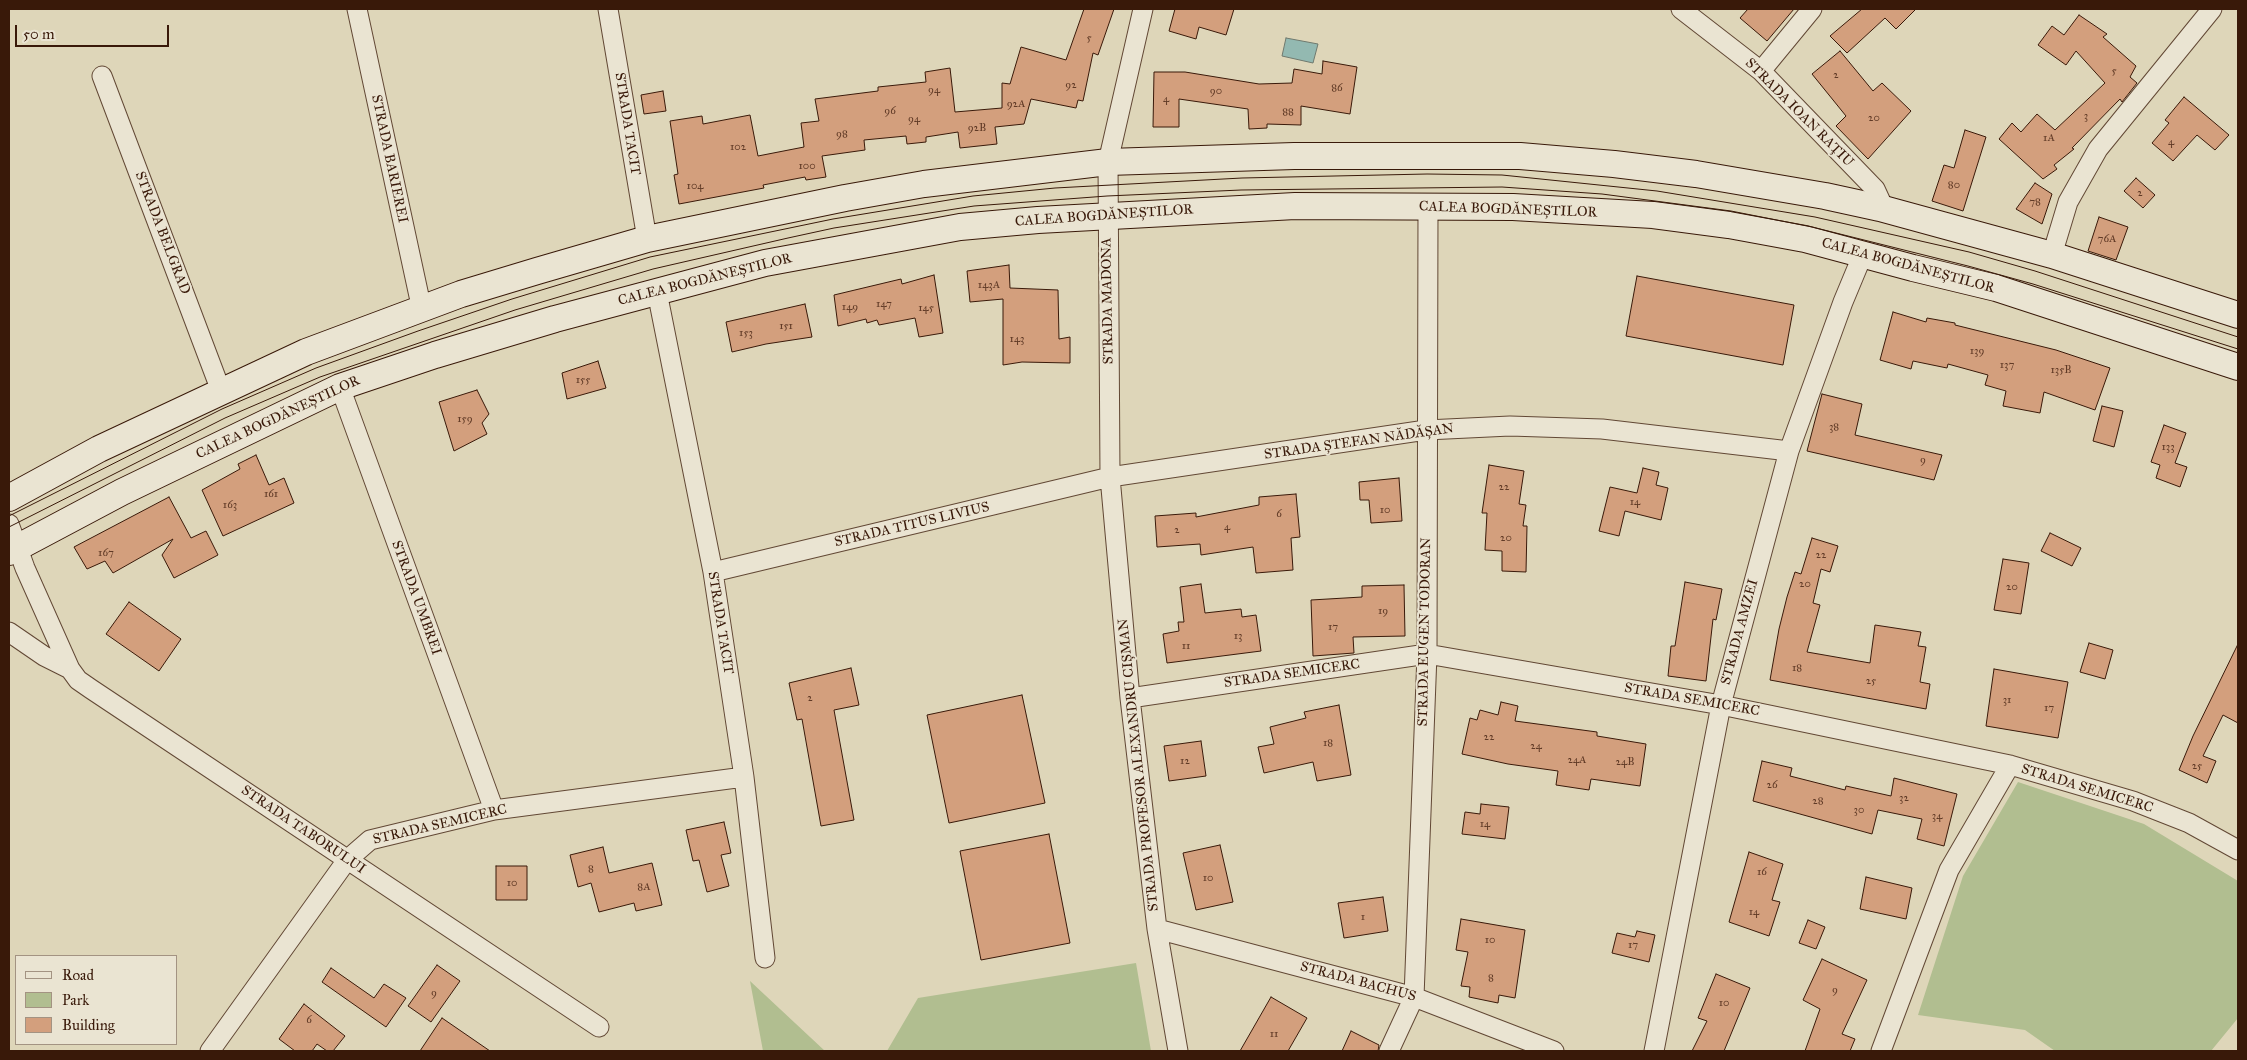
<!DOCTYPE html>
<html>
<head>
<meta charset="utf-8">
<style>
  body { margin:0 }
  #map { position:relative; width:2247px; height:1060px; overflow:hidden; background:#ded6b9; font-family:"IM FELL Great Primer",serif }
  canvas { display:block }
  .frame { position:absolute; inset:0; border:10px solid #391909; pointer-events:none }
  .legend { position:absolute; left:15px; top:955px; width:162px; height:90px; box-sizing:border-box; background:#eae4d2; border:1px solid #a39382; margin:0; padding:6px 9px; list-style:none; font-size:15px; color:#391909 }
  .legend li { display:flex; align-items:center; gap:10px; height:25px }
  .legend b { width:25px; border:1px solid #a39382 }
  .scale { position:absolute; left:15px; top:25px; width:154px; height:22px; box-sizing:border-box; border:2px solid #391909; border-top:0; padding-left:6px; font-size:15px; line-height:18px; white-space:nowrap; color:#391909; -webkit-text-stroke:4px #eae4d2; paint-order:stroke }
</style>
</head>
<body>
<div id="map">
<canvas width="2247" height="1060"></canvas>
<div class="frame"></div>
<ul class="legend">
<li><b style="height:6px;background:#eae4d2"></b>Road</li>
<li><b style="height:14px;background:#b1be90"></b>Park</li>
<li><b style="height:14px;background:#d39f7d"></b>Building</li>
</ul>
<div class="scale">50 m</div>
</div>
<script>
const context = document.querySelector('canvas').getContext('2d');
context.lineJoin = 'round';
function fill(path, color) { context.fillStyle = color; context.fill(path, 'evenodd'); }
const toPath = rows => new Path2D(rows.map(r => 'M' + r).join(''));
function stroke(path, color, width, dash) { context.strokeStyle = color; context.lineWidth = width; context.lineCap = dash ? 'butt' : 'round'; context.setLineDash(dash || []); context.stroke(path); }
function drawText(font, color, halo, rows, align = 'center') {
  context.font = font + ' "IM FELL Great Primer",serif'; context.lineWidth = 4; context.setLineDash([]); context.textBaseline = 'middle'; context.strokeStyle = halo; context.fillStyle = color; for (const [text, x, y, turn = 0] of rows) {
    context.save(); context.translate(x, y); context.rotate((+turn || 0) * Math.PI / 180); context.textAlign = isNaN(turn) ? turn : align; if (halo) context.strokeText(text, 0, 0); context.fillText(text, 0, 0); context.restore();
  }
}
fill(toPath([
  [2018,782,2144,824,2238,881,2238,1018,2211,1051,2055,1051,2025,1030,1918,1015,1963,876],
  [1136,963,1151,1051,887,1051,918,998],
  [750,981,825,1051,763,1051]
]), '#b1be90');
const water = toPath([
  [1286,38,1318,44,1313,63,1282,56,1286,38]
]);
fill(water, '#93b9b1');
stroke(water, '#6f796e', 1);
const building = toPath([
  [1084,9,1114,9,1098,55,1093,53,1083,101,1078,100,1076,108,1031,99,1024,124,995,127,997,144,960,148,958,132,926,137,926,142,907,144,906,136,864,140,865,150,822,156,826,177,806,180,805,177,763,185,764,188,679,204,674,175,678,174,670,121,702,116,703,124,750,115,758,156,804,147,801,123,819,121,815,99,878,91,878,87,926,82,925,72,950,68,955,112,1002,108,1002,83,1010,84,1021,47,1066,60,1084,9],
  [1175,9,1234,9,1226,35,1199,27,1196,39,1169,31,1175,9],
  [1748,9,1794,9,1767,41,1740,18,1748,9],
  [1862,9,1916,9,1896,29,1885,18,1847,53,1830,36,1862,9],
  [2079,15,2107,34,2103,37,2136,66,2130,77,2137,83,2122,102,2120,99,2072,148,2074,149,2054,165,2057,169,2043,179,1999,139,2012,123,2021,132,2037,114,2055,130,2105,83,2076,51,2066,65,2038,45,2052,26,2064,35,2079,15],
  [1840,51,1873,91,1882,83,1911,111,1868,159,1836,126,1846,116,1812,74,1840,51],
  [1323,61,1357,67,1350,114,1301,106,1301,125,1267,124,1267,128,1249,129,1248,109,1179,99,1179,127,1153,127,1154,72,1185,72,1259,84,1292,83,1294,69,1322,74,1323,61],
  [663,91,666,111,644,114,641,95,663,91],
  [2184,97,2229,135,2215,150,2197,135,2173,161,2152,143,2169,123,2165,120,2184,97],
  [1965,130,1986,137,1963,211,1932,201,1944,165,1954,168,1965,130],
  [2136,178,2155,195,2143,208,2124,191,2136,178],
  [2035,183,2052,194,2042,224,2016,209,2035,183],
  [2099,217,2128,227,2116,260,2088,251,2099,217],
  [1009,265,1010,288,1058,290,1059,339,1070,337,1070,363,1022,362,1003,365,1003,299,970,302,967,271,1009,265],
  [934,275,943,333,919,337,915,318,879,325,877,320,867,323,866,319,838,326,834,295,901,279,902,284,934,275],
  [1637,276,1794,305,1783,365,1626,336,1637,276],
  [805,304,812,337,766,344,732,352,726,322,805,304],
  [1893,312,1926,322,1927,318,1955,323,1955,325,2056,350,2110,368,2095,410,2044,392,2040,413,2003,406,2006,391,1985,385,1988,375,1948,364,1947,368,1913,361,1911,369,1880,360,1893,312],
  [598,361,606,388,567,399,562,373,598,361],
  [477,390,489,414,482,423,487,434,454,451,439,402,477,390],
  [1822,394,1862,404,1855,435,1942,455,1934,480,1807,451,1822,394],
  [2102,406,2123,411,2114,447,2093,441,2102,406],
  [2164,425,2186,433,2175,463,2187,467,2180,487,2156,478,2160,465,2151,462,2164,425],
  [256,455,269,485,284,478,294,503,223,536,202,490,240,469,238,464,256,455],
  [1489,465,1524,471,1519,504,1526,505,1523,526,1527,526,1526,572,1502,571,1502,551,1485,550,1487,513,1482,513,1489,465],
  [1643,468,1659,472,1656,485,1668,488,1661,520,1625,511,1619,536,1599,531,1610,487,1637,493,1643,468],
  [1399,478,1402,521,1371,523,1369,500,1360,500,1359,482,1399,478],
  [1296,494,1300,537,1291,538,1293,570,1256,573,1253,547,1201,555,1200,544,1157,547,1155,516,1196,513,1196,517,1259,505,1259,497,1296,494],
  [169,497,191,538,206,531,218,555,174,578,162,555,173,539,113,573,105,561,87,569,74,547,169,497],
  [2050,533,2081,548,2072,566,2041,551,2050,533],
  [1812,538,1838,546,1830,572,1821,569,1813,603,1820,605,1807,652,1870,663,1875,625,1921,632,1918,646,1926,647,1920,682,1930,684,1926,709,1770,680,1779,629,1787,597,1795,572,1801,574,1812,538],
  [2003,559,2029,563,2021,614,1994,610,2003,559],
  [1685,582,1722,589,1716,620,1713,619,1706,681,1668,676,1671,646,1675,646,1685,582],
  [1201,584,1205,613,1241,609,1242,617,1256,615,1261,651,1167,663,1163,634,1179,631,1178,622,1184,622,1180,587,1201,584],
  [1404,585,1405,636,1353,637,1354,653,1313,656,1311,600,1362,597,1362,586,1404,585],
  [129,602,181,639,159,671,106,634,129,602],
  [2089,643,2113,650,2105,679,2080,672,2089,643],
  [2238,644,2238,723,2223,715,2203,756,2216,761,2207,783,2179,770,2193,736,2238,644],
  [851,668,859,705,834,710,854,820,821,826,802,719,797,720,789,683,851,668],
  [1994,669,2068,682,2058,738,1986,726,1994,669],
  [1022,695,1045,803,949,823,927,715,1022,695],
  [1501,702,1518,706,1515,721,1597,732,1597,736,1646,744,1640,786,1591,779,1589,790,1556,785,1558,771,1508,764,1462,754,1470,718,1477,720,1480,710,1498,715,1501,702],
  [1339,705,1351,775,1317,781,1313,762,1264,773,1258,747,1274,744,1270,727,1306,718,1304,712,1339,705],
  [1201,741,1206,776,1169,781,1164,746,1201,741],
  [1762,761,1792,768,1790,776,1845,790,1846,786,1891,796,1894,778,1957,794,1944,846,1917,839,1922,819,1878,810,1872,834,1753,801,1762,761],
  [1481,804,1509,807,1505,839,1462,834,1465,812,1480,814,1481,804],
  [724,822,731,853,721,855,729,886,707,892,699,860,693,861,686,830,724,822],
  [1049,834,1070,943,981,960,960,851,1049,834],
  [1220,845,1233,902,1196,910,1183,853,1220,845],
  [603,847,609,873,652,863,662,905,636,911,634,903,599,912,591,883,578,887,570,855,603,847],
  [1749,852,1783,864,1772,900,1780,902,1769,936,1729,922,1749,852],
  [496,866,527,866,527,900,496,900,496,866],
  [1866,877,1912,888,1906,919,1860,909,1866,877],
  [1383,897,1388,931,1344,938,1338,903,1383,897],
  [1461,919,1525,930,1515,998,1499,995,1498,1003,1469,997,1470,987,1461,986,1468,952,1456,950,1461,919],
  [1808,920,1825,927,1816,949,1799,943,1808,920],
  [1637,931,1655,935,1649,962,1612,953,1617,933,1635,937,1637,931],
  [1822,959,1867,980,1842,1034,1855,1039,1850,1051,1805,1051,1820,1009,1803,1000,1822,959],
  [437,965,460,981,431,1022,408,1006,437,965],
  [331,968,374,998,384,984,406,998,386,1027,322,982,331,968],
  [1716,974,1750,988,1724,1051,1692,1051,1707,1021,1698,1018,1716,974],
  [1271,997,1307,1018,1288,1051,1240,1051,1271,997],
  [304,1004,345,1036,333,1051,327,1051,317,1044,312,1051,295,1051,279,1039,304,1004],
  [442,1018,490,1051,420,1051,442,1018],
  [1351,1031,1379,1045,1378,1051,1342,1051,1351,1031]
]);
fill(building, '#d39f7d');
stroke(building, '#391909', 1);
const street = toPath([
  [357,9,422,310],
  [608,9,647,239],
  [1143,9,1108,162,1110,477,1130,698,1157,929,1178,1051],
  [1681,9,1761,71,1875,189,1881,202,1880,208],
  [1761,71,1812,9],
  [102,76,221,391],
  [2052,255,2068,202,2098,149,2212,9],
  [657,292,713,572,744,777,765,958],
  [340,387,494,810],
  [9,524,25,568,70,669],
  [713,572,1110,477,1426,430,1510,426,1602,429,1789,451],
  [9,632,44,656,70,669,78,680,91,689,599,1027],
  [1130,698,1427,654,1721,705,2010,765,2133,801,2189,823,2238,850],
  [1157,929,1414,997,1554,1051],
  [210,1051,347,860,370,840,494,810,744,777],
  [1389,1051,1414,997,1427,654,1428,207],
  [1654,1051,1721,705,1789,451,1843,302,1863,254],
  [1881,1051,1949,870,2010,765]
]);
const secondary = toPath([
  [9,498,99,449,306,352,461,294,537,271,647,239,845,198,924,184,1108,162,1294,156,1520,156,1614,164,1696,174,1825,196,1880,208,2052,255,2238,315],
  [9,552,122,492,340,387,435,355,555,319,765,263,960,227,1038,220,1295,206,1513,207,1653,215,1729,225,1805,239,1913,268,1996,288,2238,367]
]);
stroke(street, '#624835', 21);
stroke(secondary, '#391909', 28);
stroke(street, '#eae4d2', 19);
stroke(secondary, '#eae4d2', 26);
stroke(toPath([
  [9,516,222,409,316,368,418,331,512,299,650,257,833,219,973,196,1055,188,1242,178,1427,174,1502,175,1657,191,1815,217,1969,252,2035,271,2238,337],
  [9,527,225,418,320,377,515,310,653,269,788,238,834,228,974,206,1107,196,1241,190,1502,187,1602,194,1731,211,1812,227,1968,266,2033,284,2238,349]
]), '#391909', 1);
drawText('11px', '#603a26', null, [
  ["5",1089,38],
  ["5",2114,71],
  ["2",1836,75],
  ["92",1071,85],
  ["86",1337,88],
  ["94",934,90],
  ["90",1216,91],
  ["4",1166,99],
  ["92A",1016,104],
  ["96",890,111],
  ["88",1288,112],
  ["3",2086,116],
  ["20",1874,118],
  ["94",914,119],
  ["92B",977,128],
  ["98",842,134],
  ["1A",2049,138],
  ["4",2171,142],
  ["102",738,147],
  ["100",807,166],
  ["80",1954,185],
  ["104",695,186],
  ["2",2140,193],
  ["78",2035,202],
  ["76A",2107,239],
  ["143A",989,285],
  ["147",884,304],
  ["149",850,307],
  ["145",926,308],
  ["151",786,326],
  ["153",746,333],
  ["143",1017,339],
  ["139",1977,351],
  ["137",2007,365],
  ["135B",2061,370],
  ["155",583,380],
  ["159",465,419],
  ["38",1834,427],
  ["133",2168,447],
  ["9",1923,460],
  ["22",1504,487],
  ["161",271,494],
  ["14",1635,502],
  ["163",230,505],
  ["10",1385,510],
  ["6",1279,514],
  ["4",1227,527],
  ["2",1177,530],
  ["20",1506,538],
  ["167",106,553],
  ["22",1821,555],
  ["20",1805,584],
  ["20",2012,587],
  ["19",1383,611],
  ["17",1333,627],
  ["13",1238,636],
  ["11",1186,646],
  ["18",1797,668],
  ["25",1871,681],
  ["2",810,698],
  ["31",2007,700],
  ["17",2049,708],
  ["22",1489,737],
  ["18",1328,743],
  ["24",1536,746],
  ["24A",1577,760],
  ["12",1185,761],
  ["24B",1625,762],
  ["25",2197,766],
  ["26",1772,785],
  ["32",1904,798],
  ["28",1818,801],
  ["30",1859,810],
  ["34",1937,816],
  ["14",1485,824],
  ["8",591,869],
  ["16",1762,872],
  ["10",1208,878],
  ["10",512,883],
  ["8A",644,887],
  ["14",1754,912],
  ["1",1363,917],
  ["10",1490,940],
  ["17",1633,945],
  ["8",1491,978],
  ["9",1835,990],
  ["9",434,993],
  ["10",1724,1003],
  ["6",309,1020],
  ["11",1274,1034]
]);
drawText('14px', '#391909', '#eae4d2', [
  ["STRADA IOAN RAȚIU",1799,113,45],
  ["STRADA TACIT",627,124,81],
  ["STRADA BARIEREI",389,159,78],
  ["CALEA BOGDĂNEȘTILOR",1508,210,2],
  ["CALEA BOGDĂNEȘTILOR",1104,216,-4],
  ["STRADA BELGRAD",162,233,69],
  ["CALEA BOGDĂNEȘTILOR",1908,266,15],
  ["CALEA BOGDĂNEȘTILOR",705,280,-14],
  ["STRADA MADONA",1108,301,-91],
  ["CALEA BOGDĂNEȘTILOR",278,418,-25],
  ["STRADA ȘTEFAN NĂDĂȘAN",1359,442,-8],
  ["STRADA TITUS LIVIUS",912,525,-13],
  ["STRADA UMBREI",416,598,70],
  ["STRADA TACIT",720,623,81],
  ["STRADA EUGEN TODORAN",1425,632,-89],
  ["STRADA AMZEI",1740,632,-75],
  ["STRADA SEMICERC",1292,674,-8],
  ["STRADA SEMICERC",1692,700,10],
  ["STRADA PROFESOR ALEXANDRU CIȘMAN",1139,765,-96],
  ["STRADA SEMICERC",2087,789,17],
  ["STRADA SEMICERC",440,825,-13],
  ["STRADA TABORULUI",303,830,34],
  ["STRADA BACHUS",1358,982,15]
]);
</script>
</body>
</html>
